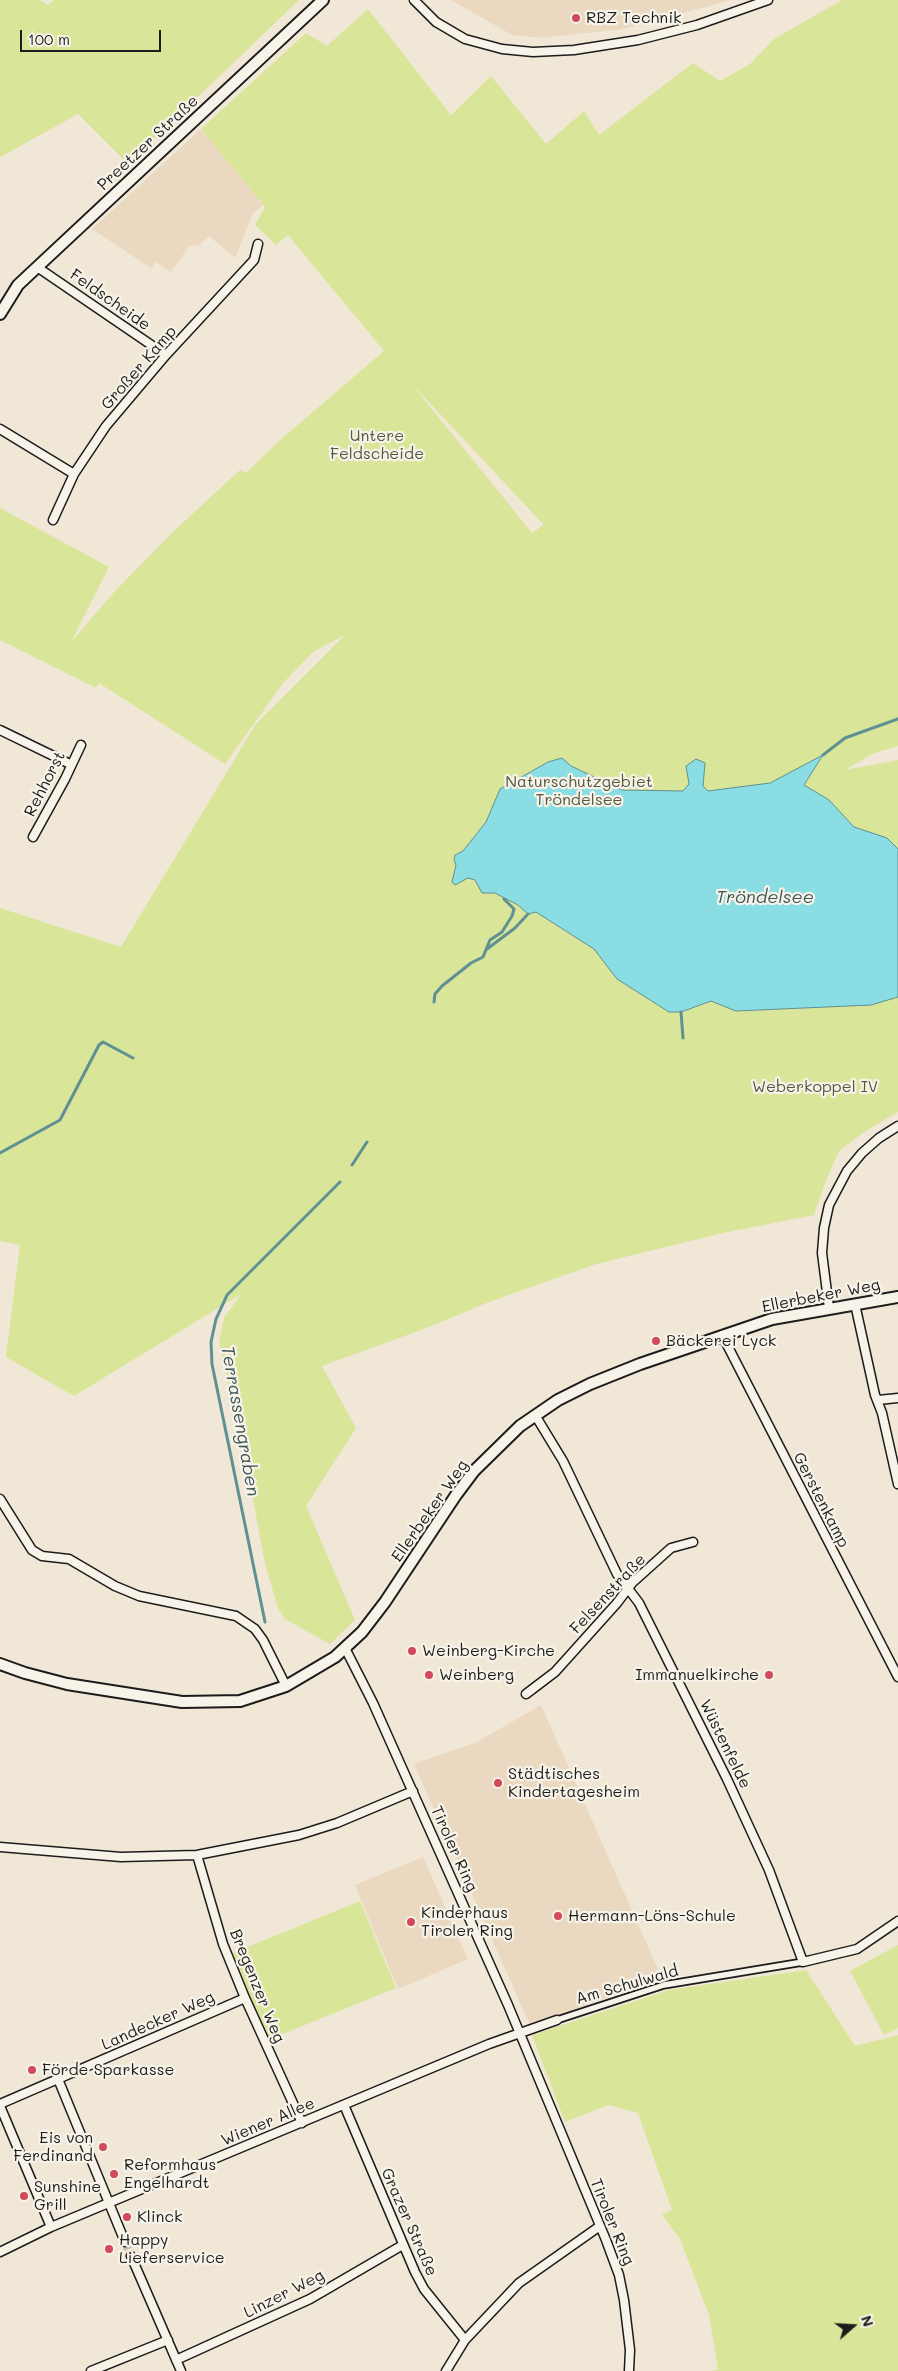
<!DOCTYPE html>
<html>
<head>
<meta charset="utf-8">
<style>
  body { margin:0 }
  #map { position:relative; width:898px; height:2371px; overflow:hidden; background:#f1e7d6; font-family:Mali,sans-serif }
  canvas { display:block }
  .north { position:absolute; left:828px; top:2301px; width:50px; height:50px; -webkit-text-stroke:4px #f7f3e8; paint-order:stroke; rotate:71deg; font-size:14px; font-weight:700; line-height:20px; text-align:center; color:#1c1c1c }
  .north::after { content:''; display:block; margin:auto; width:18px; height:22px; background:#1c1c1c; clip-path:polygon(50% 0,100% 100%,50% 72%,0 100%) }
  .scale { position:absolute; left:20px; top:30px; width:141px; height:22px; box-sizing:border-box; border:2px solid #1c1c1c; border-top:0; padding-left:6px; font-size:15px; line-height:18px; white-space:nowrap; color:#1c1c1c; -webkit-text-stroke:4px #f7f3e8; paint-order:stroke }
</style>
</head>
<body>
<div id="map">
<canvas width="898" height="2371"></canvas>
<div class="north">N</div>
<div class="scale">100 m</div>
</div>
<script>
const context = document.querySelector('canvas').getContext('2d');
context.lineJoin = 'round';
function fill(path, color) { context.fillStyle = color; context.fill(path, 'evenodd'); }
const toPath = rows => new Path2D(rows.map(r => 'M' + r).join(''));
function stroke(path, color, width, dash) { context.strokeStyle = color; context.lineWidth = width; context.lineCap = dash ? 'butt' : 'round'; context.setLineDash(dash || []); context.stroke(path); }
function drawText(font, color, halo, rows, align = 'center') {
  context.font = font + ' Mali,sans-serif'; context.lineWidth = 4.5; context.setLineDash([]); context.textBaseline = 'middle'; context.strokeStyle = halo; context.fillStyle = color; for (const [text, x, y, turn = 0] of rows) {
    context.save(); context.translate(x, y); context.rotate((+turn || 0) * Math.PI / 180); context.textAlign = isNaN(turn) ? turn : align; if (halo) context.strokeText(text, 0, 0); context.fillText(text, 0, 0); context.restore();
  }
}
fill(toPath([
  [451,0,731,0,624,29,541,38,512,35],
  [201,129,263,205,252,215,235,258,209,236,198,246,190,245,171,272,156,262,151,268,92,229],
  [541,1705,662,1978,530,2025,414,1764,477,1742],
  [423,1857,468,1959,398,1989,355,1885]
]), '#ead9c0');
fill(toPath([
  [0,0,40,0,48,5,54,0,299,0,128,164,78,114,0,157],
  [842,0,898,0,898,746,874,753,845,770,898,760,898,1112,864,1132,839,1151,825,1183,814,1215,718,1234,593,1265,489,1302,424,1329,322,1366,356,1428,306,1506,355,1620,330,1644,285,1619,278,1608,265,1564,244,1450,219,1342,224,1318,241,1294,74,1396,6,1357,20,1245,0,1241,0,908,121,947,256,724,345,635,313,652,283,683,225,764,99,683,96,688,0,640,0,508,109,567,71,642,116,590,174,531,240,470,246,473,279,441,384,351,288,235,276,245,255,225,265,207,201,129,306,33,327,46,368,9,451,115,491,76,546,144,584,111,599,135,693,63,720,81,750,64,774,39],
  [411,383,543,524,543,525,532,533],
  [360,1901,396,1988,268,2040,233,1953],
  [898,1945,898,2028,884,2035,850,1971],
  [806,1970,855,2046,898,2035,898,2371,711,2371,718,2369,709,2315,680,2239,662,2215,672,2210,638,2113,608,2105,565,2122,532,2035,669,1990]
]), '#d9e598');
const water = toPath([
  [823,755,804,785,829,800,854,827,887,838,898,849,898,997,871,1005,736,1011,711,1001,681,1012,669,1012,617,979,594,949,536,912,528,914,518,905,495,893,482,893,475,880,468,878,455,885,452,882,456,865,454,860,455,855,463,851,486,822,500,789,548,762,562,758,571,766,622,790,683,791,689,784,686,766,696,759,705,763,703,786,708,791,770,783,823,755]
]);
fill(water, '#8bdde4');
stroke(water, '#5f9094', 1);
stroke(toPath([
  [823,755,845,738,898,719],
  [487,949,515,928,528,914],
  [434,1002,435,994,442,986,471,963,483,957,490,940,502,932,512,916,514,909,504,899],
  [681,1012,683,1038],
  [0,1153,60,1120,99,1045,103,1042,133,1058],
  [352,1165,367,1142],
  [265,1622,212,1364,211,1342,216,1319,227,1295,340,1182]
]), '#5f9094', 3);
stroke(toPath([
  [125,2242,131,2256]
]), '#c6beb1', 8, [8, 4]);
const pedestrian = toPath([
  [557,2020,664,1985,803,1962]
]);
const minor = toPath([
  [414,0,436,22,465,39,502,49,533,52,574,50,638,40,697,25,768,0],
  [37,267,166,355],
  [0,429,74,474],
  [53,520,74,474,106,426,166,355,254,260,258,244],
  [0,730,70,764],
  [33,837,65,779,81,745],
  [855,1304,875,1395,882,1413,898,1484],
  [829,1308,822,1253,824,1228,829,1205,847,1171,862,1153,879,1138,898,1126],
  [722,1335,898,1677],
  [878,1400,898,1398],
  [535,1415,563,1461,617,1574,639,1603,727,1779,769,1870,803,1962,857,1949,898,1921],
  [0,1499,32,1550,42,1556,69,1559,115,1586,139,1596,236,1616,255,1629,263,1640,286,1686],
  [345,1648,373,1703,508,2005,606,2240,619,2275,624,2300,630,2350,629,2371],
  [526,1694,555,1672,617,1603,632,1583,671,1548,693,1542],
  [0,1847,121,1857,197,1855,299,1835,337,1823,413,1791],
  [197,1855,223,1944,245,1998,302,2123],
  [58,2079,125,2242],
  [0,2104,245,1998],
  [344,2105,415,2272,424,2289,465,2340],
  [0,2106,51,2227],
  [0,2252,51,2227,489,2044,557,2020],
  [131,2256,181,2371],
  [176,2360,310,2299,401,2246],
  [91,2371,168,2340],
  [446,2371,465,2340,519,2283,600,2226]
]);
const tertiary = toPath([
  [0,314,18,285,323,0],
  [0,1664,25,1673,67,1684,182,1702,240,1701,286,1686,335,1657,362,1632,385,1602,456,1495,474,1471,520,1426,558,1400,590,1384,640,1364,772,1319,898,1297]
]);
stroke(pedestrian, '#1c1c1c', 9);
stroke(minor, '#1c1c1c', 11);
stroke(tertiary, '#1c1c1c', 14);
stroke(pedestrian, '#f7f3e8', 5.5);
stroke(minor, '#f7f3e8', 8);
stroke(tertiary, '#f7f3e8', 10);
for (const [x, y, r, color] of [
  [576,18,5,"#d1495b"],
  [656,1341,5,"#d1495b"],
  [412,1651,5,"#d1495b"],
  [429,1675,5,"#d1495b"],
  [769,1675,5,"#d1495b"],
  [498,1783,5,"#d1495b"],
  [558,1916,5,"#d1495b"],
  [411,1922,5,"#d1495b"],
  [32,2070,5,"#d1495b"],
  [103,2147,5,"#d1495b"],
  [114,2174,5,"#d1495b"],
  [24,2196,5,"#d1495b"],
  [127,2217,5,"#d1495b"],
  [109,2249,5,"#d1495b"]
]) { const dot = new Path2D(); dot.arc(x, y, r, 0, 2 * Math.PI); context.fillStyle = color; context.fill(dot); stroke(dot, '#f7f3e8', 2); }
drawText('16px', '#1c1c1c', '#f7f3e8', [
  ["RBZ Technik",586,18],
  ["Bäckerei Lyck",666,1341],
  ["Weinberg-Kirche",422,1651],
  ["Weinberg",439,1675],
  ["Immanuelkirche",759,1675,"right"],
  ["Städtisches",508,1774],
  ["Kindertagesheim",508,1792],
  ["Kinderhaus",421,1913],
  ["Tiroler Ring",421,1931],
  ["Hermann-Löns-Schule",568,1916],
  ["Förde Sparkasse",42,2070],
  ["Eis von",93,2138,"right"],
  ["Ferdinand",93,2156,"right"],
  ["Reformhaus",124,2165],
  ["Engelhardt",124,2183],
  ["Sunshine",34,2187],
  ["Grill",34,2205],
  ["Klinck",137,2217],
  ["Happy",119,2240],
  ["Lieferservice",119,2258]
], 'left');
drawText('16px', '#1c1c1c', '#f7f3e8', [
  ["Preetzer Straße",148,143,-43],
  ["Feldscheide",110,300,35],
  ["Großer Kamp",139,368,-49],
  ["Rehhorst",45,784,-63],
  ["Ellerbeker Weg",821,1296,-11],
  ["Gerstenkamp",821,1500,63],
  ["Ellerbeker Weg",430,1511,-55],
  ["Felsenstraße",608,1594,-47],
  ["Wüstenfelde",725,1744,64],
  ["Tiroler Ring",454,1849,66],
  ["Am Schulwald",627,1985,-16],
  ["Bregenzer Weg",257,1986,68],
  ["Landecker Weg",158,2021,-24],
  ["Wiener Allee",268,2122,-23],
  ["Grazer Straße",409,2222,66],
  ["Tiroler Ring",612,2222,68],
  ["Linzer Weg",284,2294,-27]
]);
drawText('16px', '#555841', '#f7f3e8', [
  ["Untere",377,436],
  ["Feldscheide",377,454],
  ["Naturschutzgebiet",579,782],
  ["Tröndelsee",579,800],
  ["Weberkoppel IV",815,1087]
]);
drawText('italic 18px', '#3d5658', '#f7f3e8', [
  ["Tröndelsee",765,897],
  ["Terrassengraben",240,1421,80]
]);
</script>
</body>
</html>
